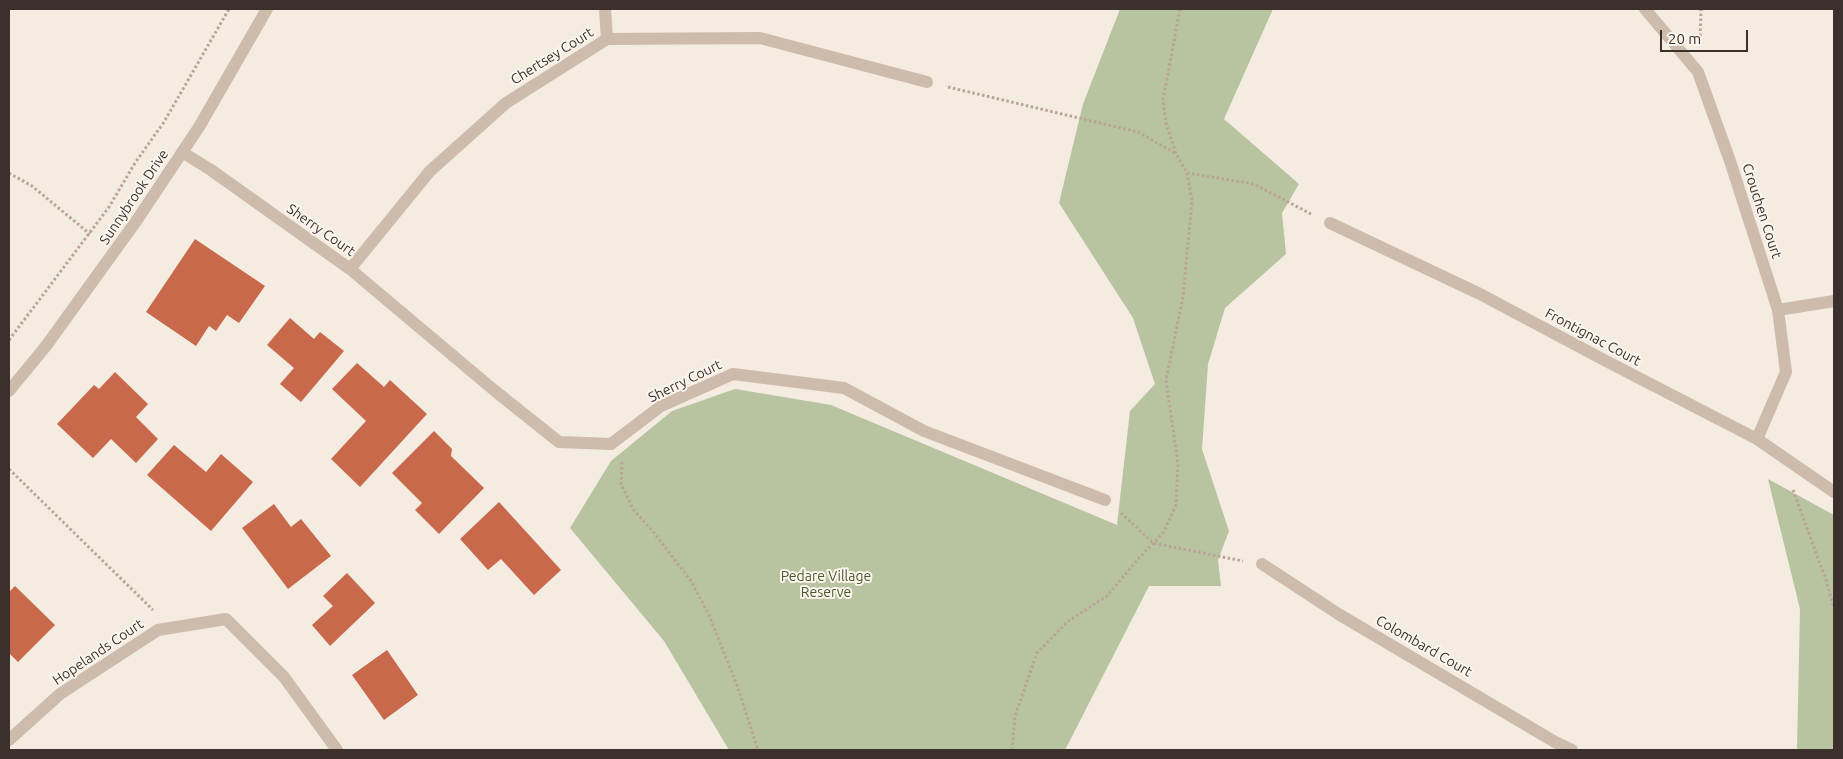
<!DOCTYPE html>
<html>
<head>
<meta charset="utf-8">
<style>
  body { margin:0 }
  #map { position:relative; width:1843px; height:759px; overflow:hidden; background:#f4ebe1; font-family:Ubuntu,sans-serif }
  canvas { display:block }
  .frame { position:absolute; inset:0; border:10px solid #3b302b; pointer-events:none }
  .scale { position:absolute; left:1660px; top:30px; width:88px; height:22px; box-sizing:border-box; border:2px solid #3b302b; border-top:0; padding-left:6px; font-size:15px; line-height:18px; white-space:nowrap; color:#3b302b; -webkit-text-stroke:4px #fbf5ee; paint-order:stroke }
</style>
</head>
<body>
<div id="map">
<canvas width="1843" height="759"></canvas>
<div class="frame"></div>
<div class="scale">20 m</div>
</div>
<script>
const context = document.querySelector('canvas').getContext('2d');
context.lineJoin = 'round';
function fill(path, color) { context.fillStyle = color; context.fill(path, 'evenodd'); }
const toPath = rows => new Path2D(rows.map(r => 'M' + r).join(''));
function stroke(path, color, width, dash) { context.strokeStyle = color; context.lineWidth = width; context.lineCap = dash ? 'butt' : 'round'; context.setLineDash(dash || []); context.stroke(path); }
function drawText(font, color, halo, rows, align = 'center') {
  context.font = font + ' Ubuntu,sans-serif'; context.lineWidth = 4; context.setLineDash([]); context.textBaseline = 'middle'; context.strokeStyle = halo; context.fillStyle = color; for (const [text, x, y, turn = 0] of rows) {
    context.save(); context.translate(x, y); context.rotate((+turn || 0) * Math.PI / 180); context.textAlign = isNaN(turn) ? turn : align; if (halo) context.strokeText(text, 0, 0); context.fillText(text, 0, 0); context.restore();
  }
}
fill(toPath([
  [1120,9,1273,9,1224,119,1299,184,1282,213,1286,254,1225,308,1208,364,1202,449,1229,531,1218,560,1221,586,1149,586,1065,750,729,750,664,641,570,528,611,461,672,411,735,389,831,405,1117,525,1130,411,1155,384,1133,318,1059,203,1083,104],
  [1768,479,1834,515,1834,750,1797,750,1800,609]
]), '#b8c4a0');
fill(toPath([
  [195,239,265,286,239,323,227,315,216,331,209,326,196,346,146,312],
  [290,318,314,339,320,332,344,351,301,402,280,384,294,368,267,345],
  [357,363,384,387,390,380,427,414,360,487,331,459,366,421,332,389],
  [115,372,148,404,136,417,158,439,136,463,111,439,93,458,57,424,94,385,99,389],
  [434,431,452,449,451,456,484,488,439,534,415,510,422,503,392,473],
  [174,445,206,472,221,454,253,482,211,531,147,475],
  [499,502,561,570,534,595,501,559,488,570,460,539],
  [274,504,291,527,301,519,331,556,288,589,242,528],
  [347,573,375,603,330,646,312,625,333,606,323,596],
  [15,586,55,625,18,662,9,653,9,592],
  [387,650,418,695,384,720,352,675]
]), '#c8694b');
stroke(toPath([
  [1700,41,1701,9],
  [948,87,1138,132,1175,153],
  [9,173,32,186,90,234],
  [1187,173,1254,184,1311,214],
  [9,340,109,207,135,163,164,122,229,9],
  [622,462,621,484,633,509,655,534,691,581,709,615,738,688,758,750],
  [9,469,153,610],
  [1793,490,1826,580,1834,608],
  [1121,513,1153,543,1243,561],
  [1012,750,1015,716,1037,653,1067,622,1107,596,1139,558,1163,533,1176,505,1178,464,1166,380,1183,297,1192,201,1187,173,1176,154,1166,123,1163,100,1180,9]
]), '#b9a596', 3, [2.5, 2.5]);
stroke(toPath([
  [605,9,607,39],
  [1645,9,1698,72,1730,161,1778,310,1786,372,1757,439],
  [182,152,211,170,350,269,495,391,559,442,611,444,661,406,733,374,844,388,924,431,1105,500],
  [1330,223,1480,294,1606,361,1757,439,1834,492],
  [350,269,430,171,506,103,607,39,760,38,927,82],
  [1778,310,1834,301],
  [9,391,46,346,137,220,199,127,267,9],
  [1262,564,1340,615,1555,742,1572,750],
  [9,740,60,694,158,630,226,619,284,677,337,750]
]), '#cdbbac', 12);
drawText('14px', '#3b302b', '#fbf5ee', [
  ["Chertsey Court",552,56,-32],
  ["Sunnybrook Drive",134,197,-56],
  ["Crouchen Court",1762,211,72],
  ["Sherry Court",321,230,35],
  ["Frontignac Court",1593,337,28],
  ["Sherry Court",685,381,-26],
  ["Colombard Court",1424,646,30],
  ["Hopelands Court",98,652,-34]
]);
drawText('14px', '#4a5a2e', '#fbf5ee', [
  ["Pedare Village",826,576],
  ["Reserve",826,592]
]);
</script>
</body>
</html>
